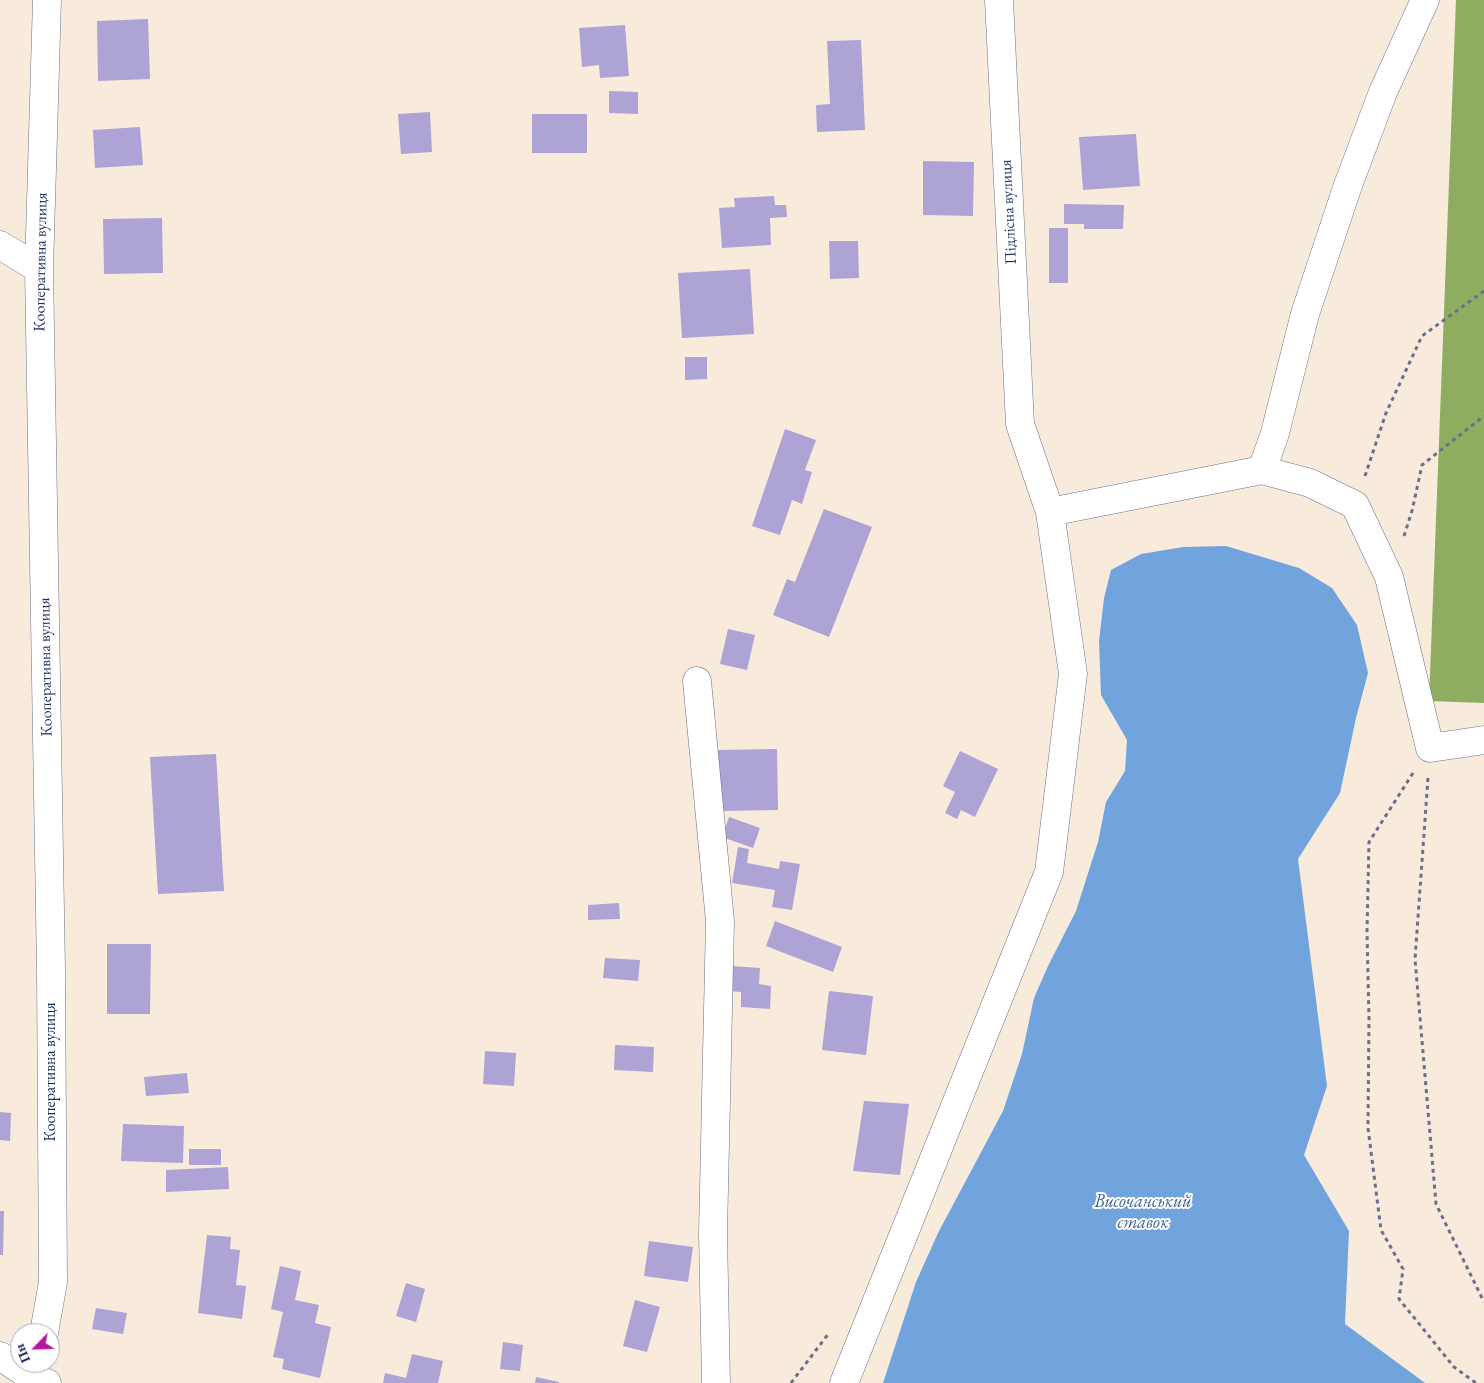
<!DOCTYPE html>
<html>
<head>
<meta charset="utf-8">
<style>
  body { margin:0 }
  #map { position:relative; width:1484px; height:1383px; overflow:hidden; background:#f9ebdc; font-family:"EB Garamond",serif }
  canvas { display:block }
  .north { position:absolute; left:10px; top:1323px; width:50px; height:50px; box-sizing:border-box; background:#fff; border:1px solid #a4acbf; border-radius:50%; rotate:246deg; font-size:14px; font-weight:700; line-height:20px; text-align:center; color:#1b2f5e }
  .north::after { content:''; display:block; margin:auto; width:18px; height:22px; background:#b5179e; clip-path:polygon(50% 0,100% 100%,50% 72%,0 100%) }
</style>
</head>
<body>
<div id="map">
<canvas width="1484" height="1383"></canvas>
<div class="north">Пн</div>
</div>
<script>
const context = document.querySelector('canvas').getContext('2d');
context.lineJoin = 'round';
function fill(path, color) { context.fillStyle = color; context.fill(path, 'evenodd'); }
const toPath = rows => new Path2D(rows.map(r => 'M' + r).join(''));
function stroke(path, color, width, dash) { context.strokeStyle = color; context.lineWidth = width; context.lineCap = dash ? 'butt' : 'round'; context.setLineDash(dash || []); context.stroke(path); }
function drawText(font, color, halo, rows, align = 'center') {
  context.font = font + ' "EB Garamond",serif'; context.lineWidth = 4; context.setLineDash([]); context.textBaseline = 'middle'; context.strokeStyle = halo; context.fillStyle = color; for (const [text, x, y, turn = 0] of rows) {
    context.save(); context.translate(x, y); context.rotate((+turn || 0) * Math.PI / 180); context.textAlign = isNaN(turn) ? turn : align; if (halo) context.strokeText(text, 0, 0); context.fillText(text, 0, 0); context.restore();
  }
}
fill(toPath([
  [1456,0,1484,0,1484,703,1429,701]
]), '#8fad60');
fill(toPath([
  [1226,546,1299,568,1332,588,1357,625,1368,673,1356,718,1340,793,1298,859,1327,1086,1304,1155,1349,1231,1345,1324,1425,1383,883,1383,916,1282,938,1233,1003,1111,1022,1054,1034,998,1048,966,1076,911,1098,842,1106,802,1125,771,1127,740,1101,695,1099,641,1104,598,1111,570,1141,554,1183,547]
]), '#71a4dd');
fill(toPath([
  [148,19,150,79,98,81,97,21],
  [625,25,629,76,600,78,599,65,582,67,579,28],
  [861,40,865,130,817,132,816,105,830,104,827,41],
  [609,91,638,92,638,114,609,113],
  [430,112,432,152,401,154,398,114],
  [532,114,587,114,587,153,532,153],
  [140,127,143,165,95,168,93,130],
  [1136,134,1140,186,1083,190,1079,137],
  [923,161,974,162,973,216,923,215],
  [774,196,775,205,786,205,787,217,770,218,771,245,722,248,719,208,735,207,734,198],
  [1064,204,1124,205,1123,229,1084,229,1084,224,1064,224],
  [162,218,163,273,104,274,103,219],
  [1049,228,1068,228,1068,283,1049,283],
  [829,241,858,241,859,278,830,279],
  [750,269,754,334,682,338,678,273],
  [685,357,707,357,707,379,685,380],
  [785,429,816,440,805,470,812,472,802,504,792,500,780,535,752,526],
  [824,509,872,527,829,637,773,615,787,579,795,582],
  [728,629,755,635,747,670,720,664],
  [777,749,778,810,719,811,718,750],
  [960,751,998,769,975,817,961,810,957,819,945,813,955,792,943,786],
  [216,754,224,891,158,894,150,757],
  [729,817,760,828,753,848,722,837],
  [738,847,749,849,747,863,779,869,780,861,800,864,792,910,772,907,775,890,732,883],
  [619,903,620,919,588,920,588,905],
  [775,921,842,947,833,972,766,946],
  [107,944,151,944,150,1014,107,1014],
  [605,958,640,960,638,981,603,978],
  [732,966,760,968,759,984,771,986,770,1009,741,1007,741,992,730,991],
  [829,991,873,996,866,1055,822,1050],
  [615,1045,654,1047,653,1072,614,1070],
  [485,1051,516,1053,514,1086,483,1084],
  [187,1073,189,1093,146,1096,144,1077],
  [864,1101,909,1104,900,1175,853,1171],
  [0,1112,11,1113,10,1141,0,1140],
  [123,1124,184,1126,183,1163,121,1161],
  [189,1149,221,1149,221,1165,189,1165],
  [228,1167,229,1189,166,1192,166,1170],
  [0,1211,4,1211,3,1255,0,1255],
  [207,1235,231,1237,230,1249,240,1250,236,1285,246,1286,242,1319,198,1313],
  [649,1241,693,1247,688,1282,644,1276],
  [280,1266,301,1271,295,1300,319,1305,315,1323,331,1327,320,1378,282,1369,284,1359,273,1357,283,1312,271,1309],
  [406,1283,425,1289,416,1322,396,1316],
  [635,1300,660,1307,647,1352,623,1346],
  [96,1308,127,1313,123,1334,92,1329],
  [503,1342,523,1345,520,1371,500,1369],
  [412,1354,443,1361,438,1383,383,1383,385,1373,406,1378],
  [536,1377,559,1382,559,1383,535,1383]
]), '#ada3d4');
const minor = toPath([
  [0,245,39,269],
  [1262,470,1275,433,1305,314,1347,188,1383,92,1425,0],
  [1050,512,1262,470,1310,483,1355,505,1389,577,1430,748,1484,740],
  [697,681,720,921,713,1233,716,1383],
  [44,1333,53,1282,51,970,39,269,47,0],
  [0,1356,36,1380,47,1383],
  [844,1383,1049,872,1073,674,1050,512,1020,424,999,0]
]);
stroke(minor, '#69718a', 29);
stroke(toPath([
  [1365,476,1386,413,1422,336,1484,291],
  [1404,536,1412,511,1422,465,1484,416],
  [1413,773,1369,842,1367,932,1369,1019,1368,1128,1381,1230,1403,1269,1399,1299,1454,1367,1476,1383],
  [1428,778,1415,959,1436,1204,1484,1302],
  [791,1383,829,1333]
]), '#69718a', 3, [4, 4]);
stroke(minor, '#fff', 28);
drawText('16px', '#1b2f5e', '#fff', [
  ["Підлісна вулиця",1009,212,-93],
  ["Кооперативна вулиця",41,262,-89],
  ["Кооперативна вулиця",46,667,-91],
  ["Кооперативна вулиця",51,1072,-90]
]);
drawText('italic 18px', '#3d5e91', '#fff', [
  ["Височанський",1143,1202],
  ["ставок",1143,1223]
]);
</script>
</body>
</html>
